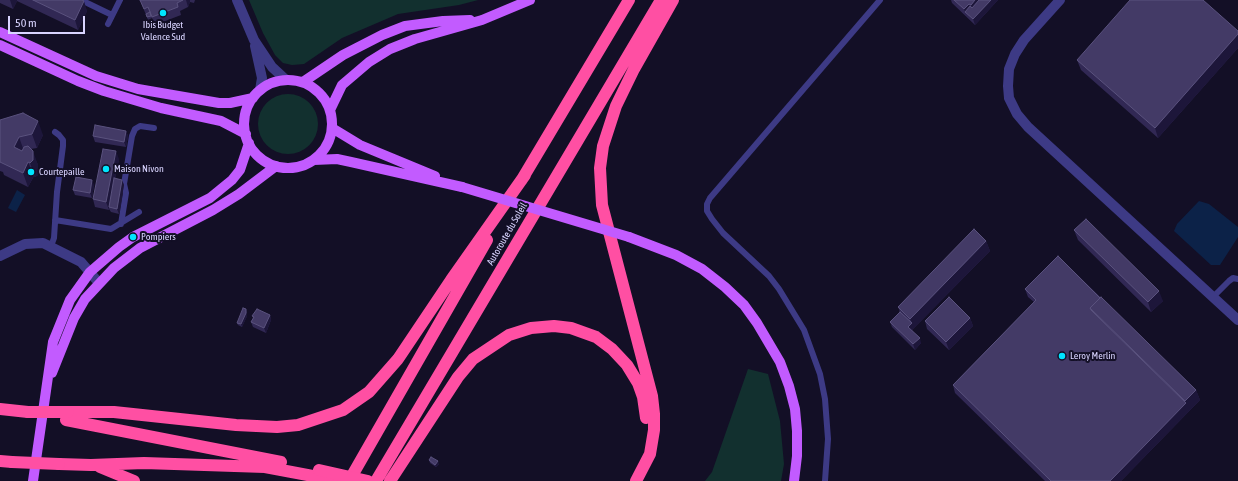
<!DOCTYPE html>
<html>
<head>
<meta charset="utf-8">
<style>
  body { margin:0 }
  #map { position:relative; width:1238px; height:481px; overflow:hidden; background:#130f26; font-family:"Asap Condensed",sans-serif }
  canvas { display:block }
  .scale { position:absolute; left:8px; top:16px; width:77px; height:18px; box-sizing:border-box; border:2px solid #d9d4ff; border-top:0; padding-left:5px; font-size:12px; line-height:14px; white-space:nowrap; color:#d9d4ff; -webkit-text-stroke:3px #130f26; paint-order:stroke }
</style>
</head>
<body>
<div id="map">
<canvas width="1238" height="481"></canvas>
<div class="scale">50 m</div>
</div>
<script>
const context = document.querySelector('canvas').getContext('2d');
context.lineJoin = 'round';
function fill(path, color) { context.fillStyle = color; context.fill(path, 'evenodd'); }
const toPath = rows => new Path2D(rows.map(r => 'M' + r).join(''));
function stroke(path, color, width, dash) { context.strokeStyle = color; context.lineWidth = width; context.lineCap = dash ? 'butt' : 'round'; context.setLineDash(dash || []); context.stroke(path); }
function drawText(font, color, halo, rows, align = 'center') {
  context.font = font + ' "Asap Condensed",sans-serif'; context.lineWidth = 4; context.setLineDash([]); context.textBaseline = 'middle'; context.strokeStyle = halo; context.fillStyle = color; for (const [text, x, y, turn = 0] of rows) {
    context.save(); context.translate(x, y); context.rotate((+turn || 0) * Math.PI / 180); context.textAlign = isNaN(turn) ? turn : align; if (halo) context.strokeText(text, 0, 0); context.fillText(text, 0, 0); context.restore();
  }
}
fill(toPath([
  [249,0,478,0,459,5,398,14,342,38,304,64,292,65,283,63,275,55,263,33],
  '258 124a30 30 0 1 1 60 0a30 30 0 1 1-60 0Z',
  [748,369,768,374,780,421,784,464,781,481,705,481,712,472]
]), '#12302f');
fill(toPath([
  [17,190,25,195,16,212,8,208],
  [1199,201,1209,204,1238,227,1238,237,1220,265,1211,265,1174,231,1177,224]
]), '#0c2248');
stroke(toPath([
  [81,0,112,15],
  [108,24,120,0],
  [55,220,111,229,139,212],
  [121,224,126,193,124,184,132,136,135,129,140,126,154,128],
  [51,246,54,238,57,192,63,146,63,140,59,135,55,132],
  [1213,297,1229,281,1233,278,1238,279],
  [825,481,828,439,825,399,820,374,804,330,779,289,769,276,723,233,712,219,707,211,707,204,710,198,880,0]
]), '#3d3a85', 6);
stroke(toPath([
  [237,0,254,40,272,67,286,80],
  [1060,0,1024,40,1015,54,1009,69,1008,86,1009,98,1017,114,1028,127,1238,320],
  [255,46,262,78,260,90],
  [0,256,25,244,43,243,81,262,99,283]
]), '#3d3a85', 10);
stroke(toPath([
  [0,32,96,76,138,89,219,103,230,103,253,98],
  [0,45,78,81,104,91,161,108,221,121,246,134],
  '244 124a44 44 0 1 1 88 0a44 44 0 1 1-88 0Z',
  [303,82,343,55,382,35,405,26,443,21,470,20],
  [330,110,342,85,369,62,390,49,415,39,482,20,530,0],
  [332,128,360,145,435,176],
  [314,160,337,159,351,162,462,187],
  [629,237,676,255,702,269,725,287,744,305,757,323,780,362,789,386,795,409,797,431,797,456,794,481],
  [52,373,74,318,85,299,114,268,140,248,213,210,239,194,276,166],
  [33,481,53,342,70,300,90,272,119,247,133,237,210,198,232,180,240,170,249,143]
]), '#c25bff', 10);
stroke(toPath([
  [521,181,629,0],
  [0,409,28,412],
  [68,412,114,412,236,425,277,427,298,425,343,410,369,392,398,359,451,280,525,175],
  [66,420,281,462],
  [0,461,12,462],
  [59,464,91,465,144,463,265,467,339,481],
  [100,467,134,481],
  [349,481,487,240],
  [376,481,661,0],
  [390,481,458,377,473,359,509,335,531,328,554,326,571,328,596,337,612,349,627,365,638,383,643,397,646,418],
  [636,481,650,454,654,430,654,414,652,396,602,205,600,168,603,146,616,106,634,69,673,0]
]), '#ff4fa3', 12);
stroke(toPath([
  [462,187,629,237]
]), '#c25bff', 10);
stroke(toPath([
  [28,412,68,412],
  [12,462,59,464],
  [319,470,368,481]
]), '#ff4fa3', 12);
fill(toPath([
  [0,0,82,0,87,11,78,30,17,1,13,9,0,3],
  [140,0,195,0,194,3,190,2,188,7,180,11,181,15,155,25,152,18,148,20],
  [951,0,998,0,975,25,952,3],
  [1238,31,1238,48,1158,138,1081,70,1077,60],
  [0,120,43,135,37,148,31,149,38,165,38,175,35,177,34,176,28,187,4,175,3,172,0,171],
  [126,131,128,136,126,147,95,142,93,136],
  [119,159,115,179,122,180,124,185,119,214,111,212,109,209,109,210,95,207,93,199],
  [94,185,92,198,75,195,73,190],
  [1074,230,1163,301,1151,312,1078,240],
  [986,241,990,251,912,330,921,343,915,350,892,327,890,322,900,312,898,307],
  [1058,256,1196,390,1200,400,1121,481,1045,481,955,393,953,385,1034,302,1028,297,1025,289],
  [247,312,247,316,242,327,238,325,237,323],
  [270,315,271,320,266,333,253,327,251,322,253,318,252,316],
  [970,318,973,326,949,350,927,329,925,321],
  [429,460,439,464,436,467,430,463]
]), '#312854');
fill(toPath([
  [10,0,17,0,17,1,13,9],
  [186,0,190,0,190,2,188,7],
  [975,0,985,0,974,13,971,5],
  [991,0,998,0,975,25,973,19],
  [84,1,87,11,78,30,75,20],
  [969,4,972,11,965,12,967,17,964,9],
  [1238,34,1238,48,1158,138,1155,128],
  [38,121,43,135,37,148,32,134],
  [126,131,128,136,126,147,124,142],
  [19,137,24,151,19,162,14,147],
  [33,151,38,165,38,175,35,177,30,163],
  [116,151,119,159,110,207,109,207,109,210,106,202],
  [28,162,34,176,28,187,23,173],
  [92,180,94,185,92,198,90,193],
  [122,180,124,185,119,214,117,209],
  [986,241,990,251,910,332,908,327,912,323,910,319],
  [1159,291,1163,301,1151,312,1148,302],
  [246,309,247,312,247,316,242,327,241,324],
  [270,315,271,320,266,333,264,328],
  [970,318,973,326,949,350,946,342],
  [920,338,921,343,915,350,913,344],
  [1196,390,1200,400,1121,481,1110,481,1186,403,1185,401],
  [438,461,439,464,436,467,435,465]
]), '#1d163a');
const building = toPath([
  [33,0,82,0,84,1,75,20,33,0],
  [140,0,183,0,177,3,178,7,152,17,148,7,144,9,140,0],
  [954,0,975,0,971,5,969,4,964,9,954,0],
  [979,0,991,0,973,19,965,12,970,6,972,8,979,0],
  [1130,0,1203,0,1238,31,1238,34,1155,128,1077,60,1130,0],
  [150,12,151,16,147,17,146,14,150,12],
  [23,113,38,121,32,134,19,137,14,147,22,151,24,147,28,146,33,151,33,160,30,163,28,162,23,173,0,162,0,120,23,113],
  [95,125,126,131,124,142,93,136,95,125],
  [103,149,116,151,106,202,93,199,103,149],
  [76,177,92,180,90,193,73,190,76,177],
  [114,178,122,180,117,209,109,207,114,178],
  [1086,219,1159,291,1148,302,1074,230,1086,219],
  [974,229,986,241,910,319,898,307,974,229],
  [1058,256,1100,298,1090,308,1091,310,1186,403,1110,481,1051,481,953,385,1036,300,1025,289,1058,256],
  [949,297,970,318,946,342,925,321,949,297],
  [1101,297,1196,390,1185,401,1090,308,1101,297],
  [243,308,246,309,246,313,241,324,237,323,243,308],
  [257,309,270,315,264,328,251,322,254,317,252,316,257,309],
  [900,312,912,323,908,327,920,338,913,344,890,322,900,312],
  [431,457,438,461,435,465,429,460,431,457]
]);
fill(building, '#433a66');
stroke(building, '#5a527e', 1);
for (const [x, y, r, color] of [
  [163,13,4,"#00e5ff"],
  [106,169,4,"#00e5ff"],
  [31,172,4,"#00e5ff"],
  [133,237,4,"#00e5ff"],
  [1062,356,4,"#00e5ff"]
]) { const dot = new Path2D(); dot.arc(x, y, r, 0, 2 * Math.PI); context.fillStyle = color; context.fill(dot); stroke(dot, '#130f26', 1.5); }
drawText('10px', '#d9d4ff', '#130f26', [
  ["Ibis Budget",163,25,"center"],
  ["Valence Sud",163,37,"center"],
  ["Maison Nivon",114,169],
  ["Courtepaille",39,172],
  ["Pompiers",141,237],
  ["Leroy Merlin",1070,356]
], 'left');
drawText('10px', '#d9d4ff', '#130f26', [
  ["Autoroute du Soleil",507,234,-60]
]);
</script>
</body>
</html>
